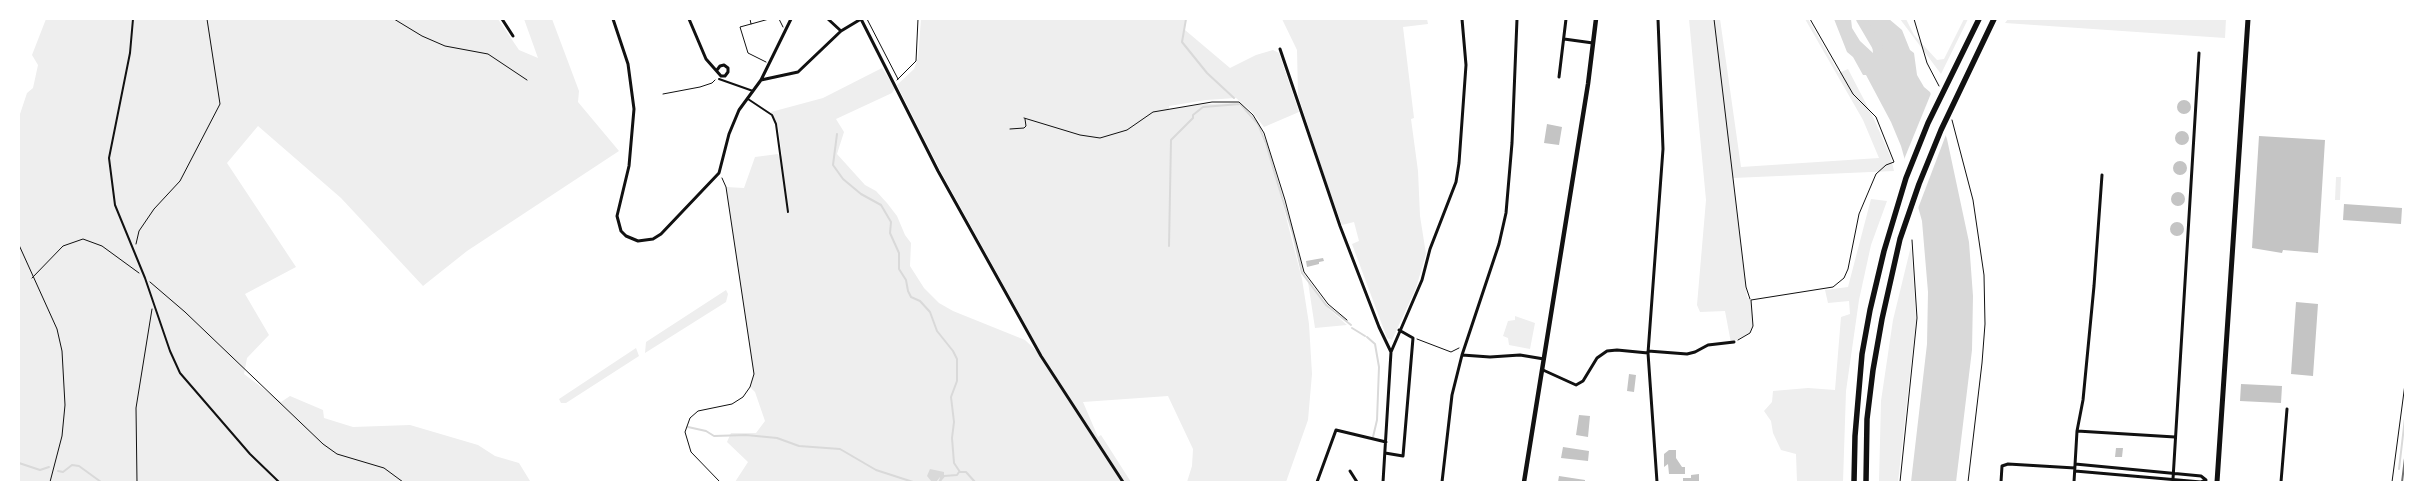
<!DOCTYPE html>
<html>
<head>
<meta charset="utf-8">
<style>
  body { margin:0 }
  #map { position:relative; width:2424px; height:501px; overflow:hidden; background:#fff; font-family:Ubuntu,sans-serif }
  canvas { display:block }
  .frame { position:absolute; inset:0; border:20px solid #fff; pointer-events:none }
</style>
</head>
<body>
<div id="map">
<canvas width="2424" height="501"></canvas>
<div class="frame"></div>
</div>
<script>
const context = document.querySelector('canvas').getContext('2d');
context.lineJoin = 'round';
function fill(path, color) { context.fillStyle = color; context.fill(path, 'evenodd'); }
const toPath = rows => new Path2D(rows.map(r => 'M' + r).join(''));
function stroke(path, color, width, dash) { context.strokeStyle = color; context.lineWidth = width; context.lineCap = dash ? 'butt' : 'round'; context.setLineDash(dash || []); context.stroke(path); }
fill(toPath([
  [46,19,498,19,519,50,538,58,524,19,552,19,579,91,578,102,619,151,467,251,423,286,341,198,258,126,227,163,296,267,245,294,269,335,247,358,244,374,281,402,290,396,323,410,324,418,353,427,410,425,478,445,495,456,519,463,530,481,536,482,19,482,19,117,27,93,33,88,38,65,32,55],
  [921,19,1185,19,1185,30,1230,68,1256,55,1273,50,1279,53,1299,112,1264,127,1252,112,1236,98,1206,100,1169,106,1169,109,1206,104,1234,103,1239,105,1258,125,1275,174,1302,279,1309,324,1312,374,1308,420,1286,482,1187,482,1192,466,1193,449,1168,396,1083,402,1098,437,1101,435,1131,482,735,482,748,462,727,442,731,433,756,433,765,421,755,392,750,387,754,374,726,187,744,188,755,157,778,154,779,157,782,156,778,126,771,112,823,98,882,68,895,88,892,93,836,119,844,132,837,154,865,185,876,191,887,203,897,216,905,235,911,243,910,266,924,288,939,303,953,311,1025,340,1044,358,940,170,897,85,914,69,918,58],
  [1282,19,1427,19,1428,24,1403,27,1414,118,1411,119,1418,171,1420,216,1426,254,1416,288,1392,340,1387,338,1352,244,1359,241,1354,222,1342,225,1327,184,1298,95,1297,50],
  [1689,19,1720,19,1741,167,1879,158,1863,120,1805,19,1808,19,1839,73,1848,69,1874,119,1891,158,1894,171,1733,178,1747,297,1751,300,1753,326,1750,333,1731,343,1725,311,1700,312,1697,305,1706,200],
  [1900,19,1906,19,1914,35,1937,60,1944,59,1964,19,1968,19,1941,74],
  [2008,19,2226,19,2225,38,2005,23],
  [2336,177,2341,177,2340,200,2335,200],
  [1871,199,1887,201,1871,245,1859,300,1846,391,1843,482,1797,482,1796,454,1781,450,1773,433,1771,421,1764,411,1772,402,1773,391,1808,388,1835,390,1841,317,1850,314,1849,301,1828,303,1825,290,1848,287],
  [1911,246,1916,320,1898,482,1879,482,1881,401,1893,320],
  [1308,282,1329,309,1347,325,1315,328],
  [726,290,728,294,726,302,645,353,646,342],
  [1515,316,1535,323,1530,349,1509,345,1508,338,1503,336,1508,321,1515,320],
  [636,348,639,356,566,403,561,403,559,399]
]), '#eee');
fill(toPath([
  [1834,19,1851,19,1852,28,1860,41,1873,53,1871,34,1861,19,1889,19,1902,30,1910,50,1914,53,1917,75,1924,87,1930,92,1947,139,1969,242,1973,296,1972,350,1956,482,1911,482,1927,344,1928,292,1922,221,1901,146,1891,122,1866,75,1863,75,1853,57,1847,52],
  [930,469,944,472,944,477,939,482,940,477,936,482,932,482,927,476]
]), '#d9d9d9');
fill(toPath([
  [1932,91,1947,132,1917,211,1903,162]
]), '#fff');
stroke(toPath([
  [1186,19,1182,42,1207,73,1234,98],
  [837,134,833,165,843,179,861,194,881,205,891,222,890,233,899,253,899,269,906,280,908,291,911,297,920,301,930,312,937,331,953,351,957,359,957,381,951,397,954,422,952,438,954,463,960,472,966,472,975,482],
  [1169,246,1171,140,1193,118,1193,115,1203,107,1240,104,1258,124,1266,144,1293,234,1302,273,1326,305,1351,325],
  [1352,328,1365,336],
  [1367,337,1375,344,1379,367,1377,420,1373,437],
  [688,427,706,431,714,436,746,435,777,438,799,446,840,449,876,470,913,482],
  [19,463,40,470,49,467],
  [2399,469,2405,418],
  [58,471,63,472,72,465,79,466,101,482],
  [939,482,944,476,957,475,959,472]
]), '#d9d9d9', 2);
stroke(toPath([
  [1861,19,1878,48]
]), '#d9d9d9', 10);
fill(toPath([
  '2177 107a7 7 0 1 1 14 0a7 7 0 1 1-14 0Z',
  [1547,124,1562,127,1559,145,1544,143],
  '2175 138a7 7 0 1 1 14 0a7 7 0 1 1-14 0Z',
  [2259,136,2325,140,2318,253,2283,250,2282,253,2252,248],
  '2173 168a7 7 0 1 1 14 0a7 7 0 1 1-14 0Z',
  '2171 199a7 7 0 1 1 14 0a7 7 0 1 1-14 0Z',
  [2344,204,2402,208,2401,224,2343,220],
  '2170 229a7 7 0 1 1 14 0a7 7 0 1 1-14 0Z',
  [1323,258,1324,261,1319,262,1319,264,1307,267,1306,261],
  [2296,302,2318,304,2313,376,2291,374],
  [1629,374,1636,375,1634,392,1627,391],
  [2241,384,2282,386,2281,403,2240,401],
  [1579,415,1590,416,1588,437,1576,435],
  [1563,447,1589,451,1588,461,1561,458],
  [2116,448,2123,448,2122,457,2115,457],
  [1669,450,1676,450,1676,458,1682,467,1685,467,1685,474,1669,474,1668,464,1664,467,1664,454],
  [1699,474,1699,482,1683,482,1683,478,1691,478,1691,475],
  [1559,476,1585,480,1585,482,1558,482]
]), '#c4c4c4');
stroke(toPath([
  [394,19,422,36,445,46,488,54,527,80],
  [750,19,751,24,769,19],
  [779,19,783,27],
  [867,19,898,79],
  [1714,19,1746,287,1750,299],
  [1914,19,1927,63,1939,86],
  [751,24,740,27,748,53,766,62],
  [897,80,916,61,918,19],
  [663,94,700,87,712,83,715,80],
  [1024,118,1080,135,1100,138,1127,130,1153,112,1212,102,1239,102,1253,115,1264,133,1285,200,1304,272,1328,304,1347,320],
  [1952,120,1973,200,1984,275,1985,324,1982,363,1968,482],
  [1010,129,1024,128,1026,126,1025,119],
  [136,244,139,231,154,209,180,181,220,104,207,19],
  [19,245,57,329,62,351,65,405,62,436,50,482],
  [32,278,63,246,83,239,102,246,139,273],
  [150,282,185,312,323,444,337,454,384,468,403,482],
  [1417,339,1451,352,1459,348],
  [1738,340,1750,333,1753,326,1751,300,1833,287,1844,278,1848,269,1859,214,1876,174,1886,165,1894,162,1876,117,1853,94,1810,19],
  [137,482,136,408,152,309],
  [720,482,691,452,685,432,690,418,698,411,732,404,743,397,750,387,754,374,726,187,722,178],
  [1900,482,1917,318,1912,240],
  [2392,482,2405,384]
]), '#111', 1);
stroke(toPath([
  [133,19,130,53,109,158,115,205,145,278,170,351,180,373,250,454,279,482],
  [719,79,753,91],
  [748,99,772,115,776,124,788,212]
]), '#111', 2);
stroke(toPath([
  [502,19,513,36],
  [613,19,628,64,634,109,629,166,617,216,621,231,626,236,638,241,653,239,661,234,719,173,729,134,739,110,761,80,791,19],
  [689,19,706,59,721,76,725,76,728,72,728,68,724,65,720,66,717,70],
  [828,19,841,31],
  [861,19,938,171,1041,356,1123,482],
  [1564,39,1593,43],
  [1280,49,1340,226,1379,327,1391,352],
  [1559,77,1566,19],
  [761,80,798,72,841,31,861,19],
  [1648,351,1687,354,1695,352,1708,345,1734,342],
  [1462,355,1490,357,1520,355,1544,359],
  [1543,370,1576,385,1583,381,1597,358,1607,351,1617,350,1648,353],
  [2077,431,2175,437],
  [1385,453,1403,456,1413,338,1399,330],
  [1350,471,1357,482],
  [2075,471,2201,482,2206,480,2201,476,2075,464],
  [2173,479,2199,53],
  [1317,482,1336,430,1386,442],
  [1383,482,1391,352,1422,280,1430,249,1456,182,1459,163,1466,65,1462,19],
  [1442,482,1452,395,1462,355,1499,244,1506,213,1512,143,1517,19],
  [1657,482,1648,353,1663,149,1658,19],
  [2001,482,2002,466,2008,464,2075,468],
  [2074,482,2077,431,2083,400,2094,286,2102,175],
  [2281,482,2287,409]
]), '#111', 3);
stroke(toPath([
  [1524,482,1588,84,1596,19]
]), '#111', 4.5);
stroke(toPath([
  [2217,482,2248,19]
]), '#111', 5);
stroke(toPath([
  [1854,482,1855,436,1862,354,1870,310,1884,251,1906,178,1928,123,1979,19],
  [1866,482,1867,419,1873,370,1882,319,1900,239,1919,184,1941,130,1994,19]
]), '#111', 5.5);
stroke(toPath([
  [2402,482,2405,458]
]), '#707070', 2);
</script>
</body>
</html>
